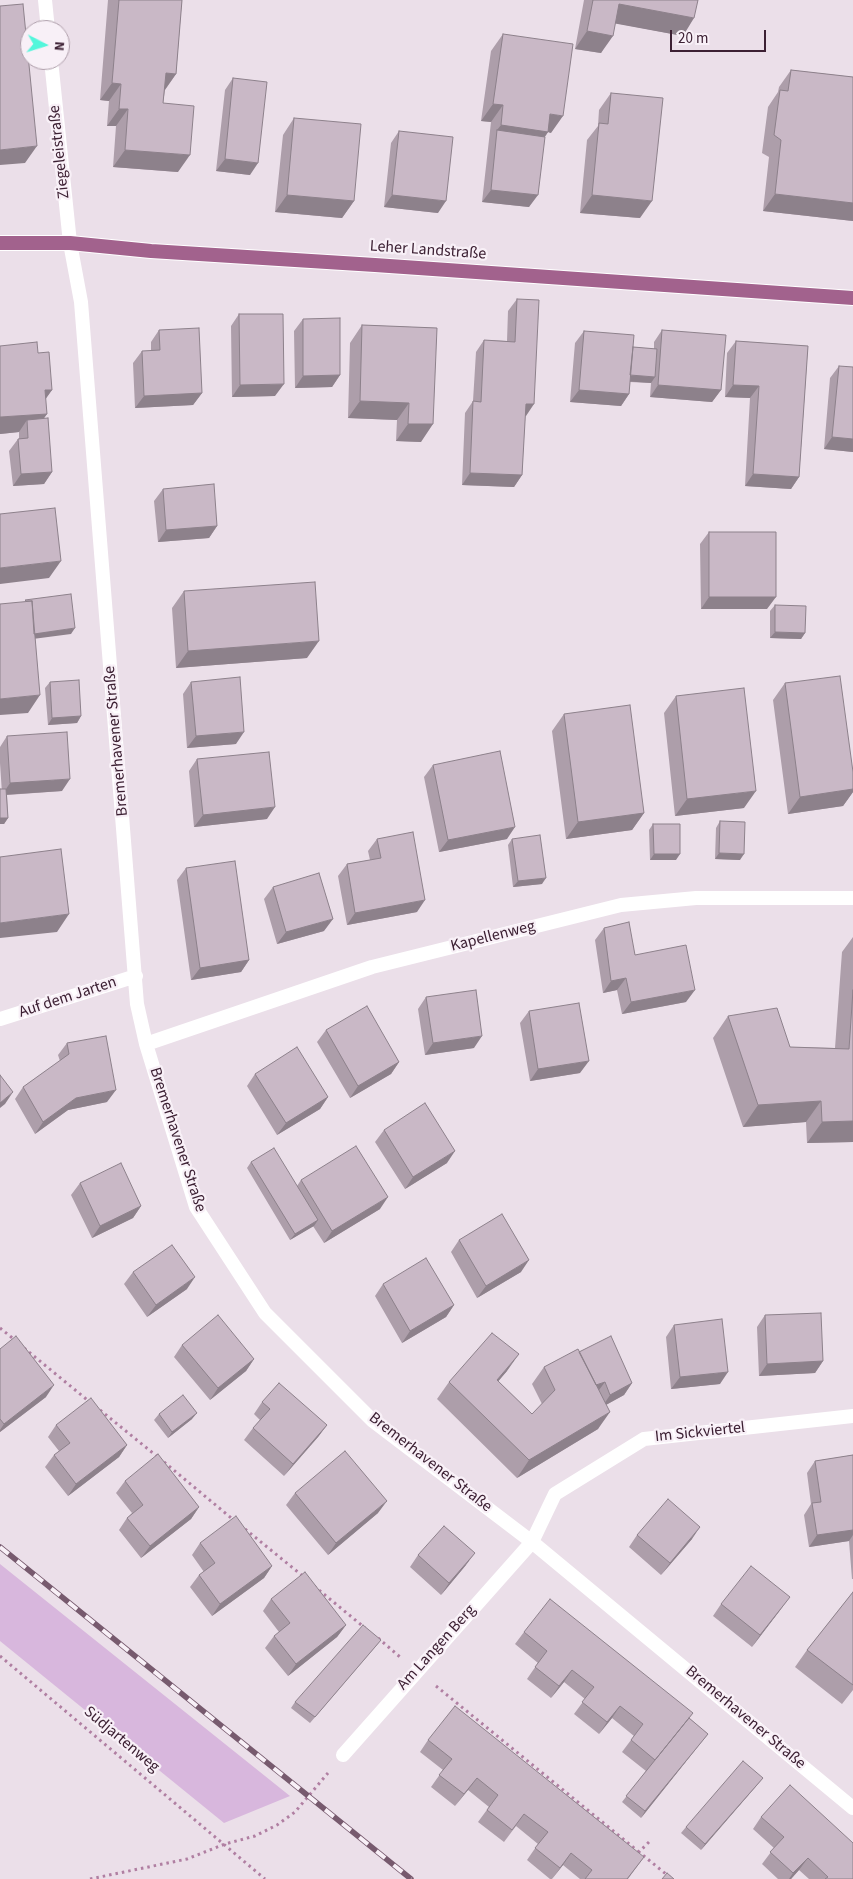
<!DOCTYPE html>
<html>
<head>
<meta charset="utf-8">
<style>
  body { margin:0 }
  #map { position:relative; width:853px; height:1879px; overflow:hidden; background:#ebdfe9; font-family:"Source Sans 3",sans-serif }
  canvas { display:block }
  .north { position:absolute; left:20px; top:20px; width:50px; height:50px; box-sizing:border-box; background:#f8f0f7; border:1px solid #ad9da9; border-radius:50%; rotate:95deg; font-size:14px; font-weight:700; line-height:20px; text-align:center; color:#3c2033 }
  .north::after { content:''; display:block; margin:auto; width:18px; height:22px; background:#53f6db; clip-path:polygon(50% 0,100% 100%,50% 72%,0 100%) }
  .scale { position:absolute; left:670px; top:30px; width:96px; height:22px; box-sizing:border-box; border:2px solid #3c2033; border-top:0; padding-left:6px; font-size:15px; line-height:18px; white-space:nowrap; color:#3c2033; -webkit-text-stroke:4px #f8f0f7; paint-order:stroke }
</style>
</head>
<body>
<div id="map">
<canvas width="853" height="1879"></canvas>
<div class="north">N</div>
<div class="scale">20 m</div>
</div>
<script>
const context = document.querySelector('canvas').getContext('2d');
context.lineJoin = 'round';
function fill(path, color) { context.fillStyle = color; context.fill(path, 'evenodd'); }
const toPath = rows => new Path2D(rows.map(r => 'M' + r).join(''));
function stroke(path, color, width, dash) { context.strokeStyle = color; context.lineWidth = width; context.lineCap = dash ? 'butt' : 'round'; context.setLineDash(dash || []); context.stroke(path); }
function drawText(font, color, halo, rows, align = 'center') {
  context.font = font + ' "Source Sans 3",sans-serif'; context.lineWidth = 4.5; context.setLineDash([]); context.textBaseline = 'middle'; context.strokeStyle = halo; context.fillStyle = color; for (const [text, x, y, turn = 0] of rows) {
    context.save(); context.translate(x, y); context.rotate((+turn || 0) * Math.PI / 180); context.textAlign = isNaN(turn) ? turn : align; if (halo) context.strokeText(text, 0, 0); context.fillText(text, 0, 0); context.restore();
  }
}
fill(toPath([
  [0,1564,290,1796,224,1823,0,1641]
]), '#d8b7dd');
const primary = toPath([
  [0,243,70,243,151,251,375,265,853,298]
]);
stroke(primary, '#fff', 16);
stroke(toPath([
  [0,1328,16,1341],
  [24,1348,91,1403],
  [100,1410,159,1458],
  [164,1462,236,1522],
  [245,1529,304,1577],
  [314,1586,365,1628],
  [378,1638,400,1657],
  [0,1656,265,1879],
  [436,1686,639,1852],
  [649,1842,639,1852,672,1879],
  [90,1879,187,1859,225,1844,255,1836,277,1825,295,1812,328,1773]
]), '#b07fa2', 3, [2.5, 4]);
stroke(toPath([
  [45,0,48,30],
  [51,60,70,243,81,302,137,1004,146,1044,196,1207,265,1313,373,1421,532,1542,853,1808],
  [0,1019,136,976],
  [146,1044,372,967,621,905,696,898,853,898],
  [343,1755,532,1542,555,1494,644,1439,853,1416]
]), '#fff', 14);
stroke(primary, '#a2628d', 14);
const rail = toPath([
  [0,1547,411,1879]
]);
stroke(rail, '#775a6e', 5.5);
stroke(rail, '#f8f0f7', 4, [11]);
fill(toPath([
  [108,0,182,0,176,74,165,90,163,103,178,172,113,167,116,126,107,126,109,101,100,100],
  [584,0,698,0,683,36,615,23,601,53,575,49],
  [503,34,551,133,548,132,545,137,529,207,482,202,491,122,481,121,491,51],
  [791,70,853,77,853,221,763,211,769,157,762,153,768,107,778,92,779,87],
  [233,78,250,175,216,171,225,90],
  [611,93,640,218,580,213,587,140,598,126,599,110],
  [294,118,354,201,342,218,275,212,283,135],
  [399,131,438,213,384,207,391,143],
  [517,299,526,416,525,416,522,475,514,487,462,485,465,413,473,401,476,352,484,340,507,341,508,311],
  [239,314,275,396,232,397,231,326],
  [303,319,340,375,332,387,295,388,294,331],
  [362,325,437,328,421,442,396,441,397,420,348,418,350,343],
  [159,330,202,393,193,405,135,408,133,363,142,351,151,351,151,342],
  [662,330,721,390,712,402,650,397,651,383,630,382,629,394,621,406,570,402,575,343,584,331,633,347,654,349,654,342],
  [736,341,808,346,799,477,791,489,745,486,750,398,725,397,727,353],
  [38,353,52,390,45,399,47,414,43,419,52,472,44,484,13,486,9,451,18,439,19,439,19,432,0,434],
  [839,366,853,452,824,449,830,378],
  [163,489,217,526,209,538,158,542,154,501],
  [709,532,767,609,701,609,700,544],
  [184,591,307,658,176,668,172,608],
  [775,605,805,633,801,639,770,638,770,611],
  [50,682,81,716,77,723,48,725,45,688],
  [191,682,236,744,187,748,183,694],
  [785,683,853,772,853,792,843,806,788,814,773,700],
  [676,696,744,808,675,816,664,713],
  [564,714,644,813,632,830,566,839,552,731],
  [7,736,62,791,7,795,8,818,4,824,0,763,0,747],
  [197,759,267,819,194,827,189,771],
  [433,765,507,839,439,852,424,777],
  [720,821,740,860,715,859,716,828],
  [653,824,676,860,650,860,649,830],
  [377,839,417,912,347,925,338,876,347,864,370,860,368,851],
  [512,839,542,884,513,887,508,845],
  [186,868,249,960,241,972,191,980,177,880],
  [273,887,324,931,277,944,264,899],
  [604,928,635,955,686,1002,622,1014,617,990,603,993,595,940],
  [853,937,853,1142,807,1143,806,1122,743,1127,713,1038,728,1016,790,1047,835,1048,842,952],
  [426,997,474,1048,425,1055,418,1009],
  [529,1011,580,1073,530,1081,520,1023],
  [326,1030,399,1062,391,1074,350,1098,317,1042],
  [67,1043,107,1102,68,1110,35,1134,15,1099,23,1087,60,1061,58,1055],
  [255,1074,328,1097,320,1109,277,1135,247,1086],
  [384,1130,447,1163,405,1189,375,1142],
  [251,1162,297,1186,301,1180,380,1209,324,1243,313,1226,290,1240,247,1168],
  [80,1183,141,1206,133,1218,92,1238,71,1195],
  [459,1240,521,1272,477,1298,451,1252],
  [133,1272,187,1289,147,1317,124,1284],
  [383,1284,454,1305,446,1317,402,1343,375,1296],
  [765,1315,823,1361,815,1373,759,1376,757,1327],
  [674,1325,720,1384,671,1389,666,1337],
  [182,1345,254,1359,246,1371,210,1400,174,1357],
  [0,1349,46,1397,0,1432],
  [579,1352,632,1383,624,1395,606,1405,598,1429,517,1478,437,1399,449,1382,507,1371,498,1381,532,1414,542,1404,532,1384,544,1367],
  [262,1402,327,1425,318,1437,284,1476,244,1440,253,1428,260,1420,254,1414],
  [159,1414,192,1419,168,1438,154,1420],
  [56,1425,127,1445,119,1457,68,1496,45,1467,54,1455,59,1451,48,1437],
  [853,1455,853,1579,852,1579,849,1541,809,1547,804,1515,811,1504,807,1473,815,1461],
  [125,1481,199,1507,191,1519,141,1558,119,1530,127,1518,132,1513,116,1493],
  [295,1493,378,1513,328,1555,286,1505],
  [637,1535,692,1539,661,1575,629,1547],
  [200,1543,272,1566,264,1578,212,1616,190,1587,199,1575,204,1572,192,1555],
  [418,1555,466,1565,441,1595,410,1567],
  [853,1592,853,1690,842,1704,795,1667,807,1650],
  [271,1599,346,1625,337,1637,288,1676,265,1648,274,1636,279,1632,263,1611],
  [721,1604,781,1609,752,1647,713,1616],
  [524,1632,693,1713,689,1718,708,1734,641,1818,622,1802,646,1771,622,1752,634,1736,612,1718,599,1734,574,1714,585,1699,564,1682,551,1698,527,1679,538,1663,515,1644],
  [381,1640,376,1646,310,1723,291,1708,295,1702],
  [428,1740,644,1857,628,1879,580,1879,563,1865,552,1879,550,1879,527,1860,538,1844,516,1826,504,1842,478,1822,489,1807,468,1790,455,1806,431,1787,443,1770,420,1752],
  [763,1778,758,1784,701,1850,681,1833,686,1827],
  [761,1817,853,1879,809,1879,799,1870,791,1879,778,1879,762,1864,774,1848,753,1829]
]), '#ad9eaa');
fill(toPath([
  [619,4,694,18,683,36,607,22],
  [587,31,613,36,601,53,575,49],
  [166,73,176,74,164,91],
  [112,83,121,84,109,101,100,100],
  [493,104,503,105,491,122,481,121],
  [119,109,128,109,116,126,107,126],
  [550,114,563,116,551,133,548,132,536,149,497,130,501,125],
  [37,146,25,163,0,165,0,150],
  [125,150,190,155,178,172,113,167],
  [225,159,258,163,250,175,216,171],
  [491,190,538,195,529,207,482,202],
  [775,194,853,203,853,221,763,211],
  [287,195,354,201,342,218,275,212],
  [392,195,446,201,438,213,384,207],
  [592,195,652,201,640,218,580,213],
  [340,375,332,387,295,388,303,376],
  [627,375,655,377,651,383,623,381],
  [284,384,275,396,232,397,240,385],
  [658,385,721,390,712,402,650,397],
  [733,385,759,386,750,398,725,397],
  [45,390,52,390,40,407],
  [579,390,629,394,621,406,570,402],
  [202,393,193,405,135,408,144,396],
  [360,401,409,403,397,420,348,418],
  [526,404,534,404,526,416,517,416],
  [47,414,35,431,27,420,19,432,0,434,0,417],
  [408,424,433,424,421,442,396,441],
  [832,437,853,439,853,452,824,449],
  [52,472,44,484,13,486,21,474],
  [470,473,522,475,514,487,462,485],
  [753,474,799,477,791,489,745,486],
  [217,526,209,538,158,542,166,530],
  [61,561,49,578,0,584,0,568],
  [709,597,776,597,767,609,701,609],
  [75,628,71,634,25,640,30,634],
  [775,632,805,633,801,639,770,638],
  [319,641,307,658,176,668,188,651],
  [40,695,28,713,0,715,0,699],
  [81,716,77,723,48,725,52,718],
  [244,732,236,744,187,748,196,736],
  [70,779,62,791,2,795,10,783],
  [853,789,853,792,843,806,788,814,800,797],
  [756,791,744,808,675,816,687,799],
  [275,807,267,819,194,827,203,815],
  [644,813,632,830,566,839,578,822],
  [0,818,8,818,4,824,0,824],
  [515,827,507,839,439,852,448,840],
  [719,853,744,854,740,860,715,859],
  [654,854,680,854,676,860,650,860],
  [546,878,542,884,513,887,518,881],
  [425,900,417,912,347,925,355,913],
  [69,914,57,932,0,938,0,923],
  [333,919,324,931,277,944,286,932],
  [249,960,241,972,191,980,200,968],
  [626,978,617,990,603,993,611,981],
  [695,990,686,1002,622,1014,631,1002],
  [482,1036,474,1048,425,1055,433,1043],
  [589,1061,580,1073,530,1081,538,1069],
  [399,1062,391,1074,350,1098,358,1086],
  [116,1090,107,1102,68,1110,35,1134,43,1122,76,1098],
  [13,1092,5,1104,0,1108,0,1103],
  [328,1097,320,1109,277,1135,286,1123],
  [821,1101,806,1122,743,1127,758,1105],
  [853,1121,853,1142,807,1143,822,1122],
  [455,1151,447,1163,405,1189,413,1177],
  [388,1197,380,1209,324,1243,332,1231],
  [141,1206,133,1218,92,1238,100,1226],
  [318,1220,314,1226,290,1240,295,1234],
  [529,1260,521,1272,477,1298,486,1286],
  [195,1277,187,1289,147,1317,156,1305],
  [454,1305,446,1317,402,1343,410,1331],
  [519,1354,507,1371,485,1397,497,1380],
  [254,1359,246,1371,210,1400,218,1388],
  [823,1361,815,1373,759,1376,767,1364],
  [728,1372,720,1384,671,1389,680,1377],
  [605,1382,596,1394,591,1387],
  [632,1383,624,1395,602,1407,610,1395],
  [54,1385,46,1397,0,1432,0,1430,4,1424],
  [610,1412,598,1429,517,1478,529,1460],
  [197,1413,192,1419,168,1438,172,1432],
  [327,1425,318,1437,284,1476,293,1464],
  [127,1445,119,1457,68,1496,76,1484],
  [387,1501,378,1513,328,1555,336,1543],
  [199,1507,191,1519,141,1558,150,1546],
  [700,1527,692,1539,661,1575,670,1563],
  [853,1530,853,1538,853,1535,849,1541,809,1547,817,1535],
  [475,1553,466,1565,441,1595,449,1583],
  [272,1566,264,1578,212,1616,220,1604],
  [790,1597,781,1609,752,1647,760,1635],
  [346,1625,337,1637,288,1676,296,1664],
  [572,1670,564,1682,551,1698,559,1686],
  [620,1706,612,1718,599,1734,607,1722],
  [708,1734,703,1740,641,1818,645,1811],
  [477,1778,468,1790,455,1806,464,1794],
  [763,1778,758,1784,701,1850,705,1844],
  [571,1853,563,1865,552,1879,560,1868],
  [808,1858,799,1870,791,1879,789,1879,793,1873]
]), '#8d818b');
const building = toPath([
  [119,0,182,0,176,74,166,73,163,103,194,106,190,155,125,150,128,109,119,109,121,84,112,83,119,0],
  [593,0,698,0,694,18,619,4,613,36,587,31,593,0],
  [23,4,37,146,0,150,0,6,23,4],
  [503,34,573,44,563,116,550,114,548,132,501,125,503,105,493,104,503,34],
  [791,70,853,77,853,203,775,194,781,140,774,135,780,90,788,91,791,70],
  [233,78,267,82,258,163,225,159,233,78],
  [611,93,663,98,652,201,592,195,599,123,608,124,611,93],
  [294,118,361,124,354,201,287,195,294,118],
  [497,130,545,137,538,195,491,190,497,130],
  [399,131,453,137,446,201,392,195,399,131],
  [517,299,539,300,534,404,526,404,522,475,470,473,473,401,481,402,484,340,515,342,517,299],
  [239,314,283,314,284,384,240,385,239,314],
  [340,318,340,375,303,376,303,319,340,318],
  [362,325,437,328,433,424,408,424,409,403,360,401,362,325],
  [199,328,202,393,144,396,142,351,160,350,159,330,199,328],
  [662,330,726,335,721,390,658,385,662,330],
  [584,331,634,335,629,394,579,390,584,331],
  [736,341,808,346,799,477,753,474,759,386,733,385,736,341],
  [37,342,38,353,49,352,52,390,45,390,47,414,0,417,0,346,37,342],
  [633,347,657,349,655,377,630,375,633,347],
  [839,366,853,367,853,439,832,437,839,366],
  [48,418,52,472,21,474,18,439,28,438,27,420,48,418],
  [214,484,217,526,166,530,163,489,214,484],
  [55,508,61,561,0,568,0,514,55,508],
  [709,532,776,532,776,597,709,597,709,532],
  [315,582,319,641,188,651,184,591,315,582],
  [71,594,75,628,34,634,32,601,26,601,25,600,71,594],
  [32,601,40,695,0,699,0,604,32,601],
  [775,605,806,606,805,633,775,632,775,605],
  [840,676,853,772,853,789,800,797,785,683,840,676],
  [240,677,244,732,196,736,191,682,240,677],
  [79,680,81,716,52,718,50,682,79,680],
  [744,688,756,791,687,799,676,696,744,688],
  [630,705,644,813,578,822,564,714,630,705],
  [67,732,70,779,10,783,7,736,67,732],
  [500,751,515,827,448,840,433,765,500,751],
  [269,752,275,807,203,815,197,759,269,752],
  [0,789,6,789,8,818,0,818,0,789],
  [720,821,745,822,744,854,719,853,720,821],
  [653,824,680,824,680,854,654,854,653,824],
  [413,832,425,900,355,913,347,864,381,858,377,839,413,832],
  [540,835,546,878,518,881,512,839,540,835],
  [61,849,69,914,0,923,0,857,61,849],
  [235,861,249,960,200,968,186,868,235,861],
  [319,873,333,919,286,932,273,887,319,873],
  [629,922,635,955,686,945,695,990,631,1002,626,978,611,981,604,928,629,922],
  [476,990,482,1036,433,1043,426,997,476,990],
  [853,990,853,1121,822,1122,821,1101,758,1105,728,1016,777,1008,790,1047,849,1049,853,990],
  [579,1003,589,1061,538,1069,529,1011,579,1003],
  [367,1006,399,1062,358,1086,326,1030,367,1006],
  [106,1036,116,1090,76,1098,43,1122,23,1087,69,1054,67,1043,106,1036],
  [297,1047,328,1097,286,1123,255,1074,297,1047],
  [0,1075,13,1092,0,1103,0,1075],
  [425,1103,455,1151,413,1177,384,1130,425,1103],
  [356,1146,388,1197,332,1231,301,1180,356,1146],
  [274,1148,318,1220,295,1234,251,1162,274,1148],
  [121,1163,141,1206,100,1226,80,1183,121,1163],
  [502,1214,529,1260,486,1286,459,1240,502,1214],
  [172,1245,195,1277,156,1305,133,1272,172,1245],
  [426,1258,454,1305,410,1331,383,1284,426,1258],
  [821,1313,823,1361,767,1364,765,1315,821,1313],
  [218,1315,254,1359,218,1388,182,1345,218,1315],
  [722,1319,728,1372,680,1377,674,1325,722,1319],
  [492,1333,519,1354,497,1380,532,1414,555,1390,544,1367,578,1349,610,1412,529,1460,449,1382,492,1333],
  [16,1336,54,1385,4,1424,0,1419,0,1349,16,1336],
  [611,1336,632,1383,610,1395,605,1382,596,1385,579,1352,611,1336],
  [279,1383,327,1425,293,1464,253,1428,270,1409,262,1402,279,1383],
  [183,1395,197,1413,172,1432,159,1414,183,1395],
  [91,1398,127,1445,76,1484,54,1455,70,1443,56,1425,91,1398],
  [345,1451,387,1501,336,1543,295,1493,345,1451],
  [158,1454,199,1507,150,1546,127,1518,143,1505,125,1481,158,1454],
  [853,1455,853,1530,817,1535,812,1503,821,1502,815,1461,853,1455],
  [668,1499,700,1527,670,1563,637,1535,668,1499],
  [236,1516,272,1566,220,1604,199,1575,215,1563,200,1543,236,1516],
  [444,1526,475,1553,449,1583,418,1555,444,1526],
  [751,1566,790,1597,760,1635,721,1604,751,1566],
  [305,1572,346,1625,296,1664,274,1636,290,1623,271,1599,305,1572],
  [853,1592,853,1685,807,1650,853,1592],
  [550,1599,693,1713,655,1760,631,1740,643,1724,620,1706,607,1722,582,1702,594,1687,572,1670,559,1686,535,1667,547,1651,524,1632,550,1599],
  [363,1625,381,1640,315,1717,295,1702,363,1625],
  [455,1706,644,1857,627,1879,585,1879,592,1870,571,1853,560,1868,535,1848,548,1832,524,1814,512,1830,487,1810,498,1795,477,1778,464,1794,439,1775,452,1759,428,1740,455,1706],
  [689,1718,708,1734,645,1811,626,1796,689,1718],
  [743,1761,763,1778,705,1844,686,1827,743,1761],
  [790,1785,853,1843,853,1879,825,1879,828,1877,808,1858,793,1873,770,1852,784,1837,761,1817,790,1785],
  [667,1873,674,1879,662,1879,667,1873]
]);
fill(building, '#c9b8c6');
stroke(building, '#8d818b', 1);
drawText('16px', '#3c2033', '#f8f0f7', [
  ["Ziegeleistraße",60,152,-96],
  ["Leher Landstraße",428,251,4],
  ["Bremerhavener Straße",117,741,-95],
  ["Kapellenweg",493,937,-14],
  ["Auf dem Jarten",68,998,-18],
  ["Bremerhavener Straße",177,1140,72],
  ["Im Sickviertel",700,1433,-6],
  ["Bremerhavener Straße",430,1463,38],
  ["Am Langen Berg",437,1648,-48],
  ["Bremerhavener Straße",745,1718,40],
  ["Südjartenweg",121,1740,40]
]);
</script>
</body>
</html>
